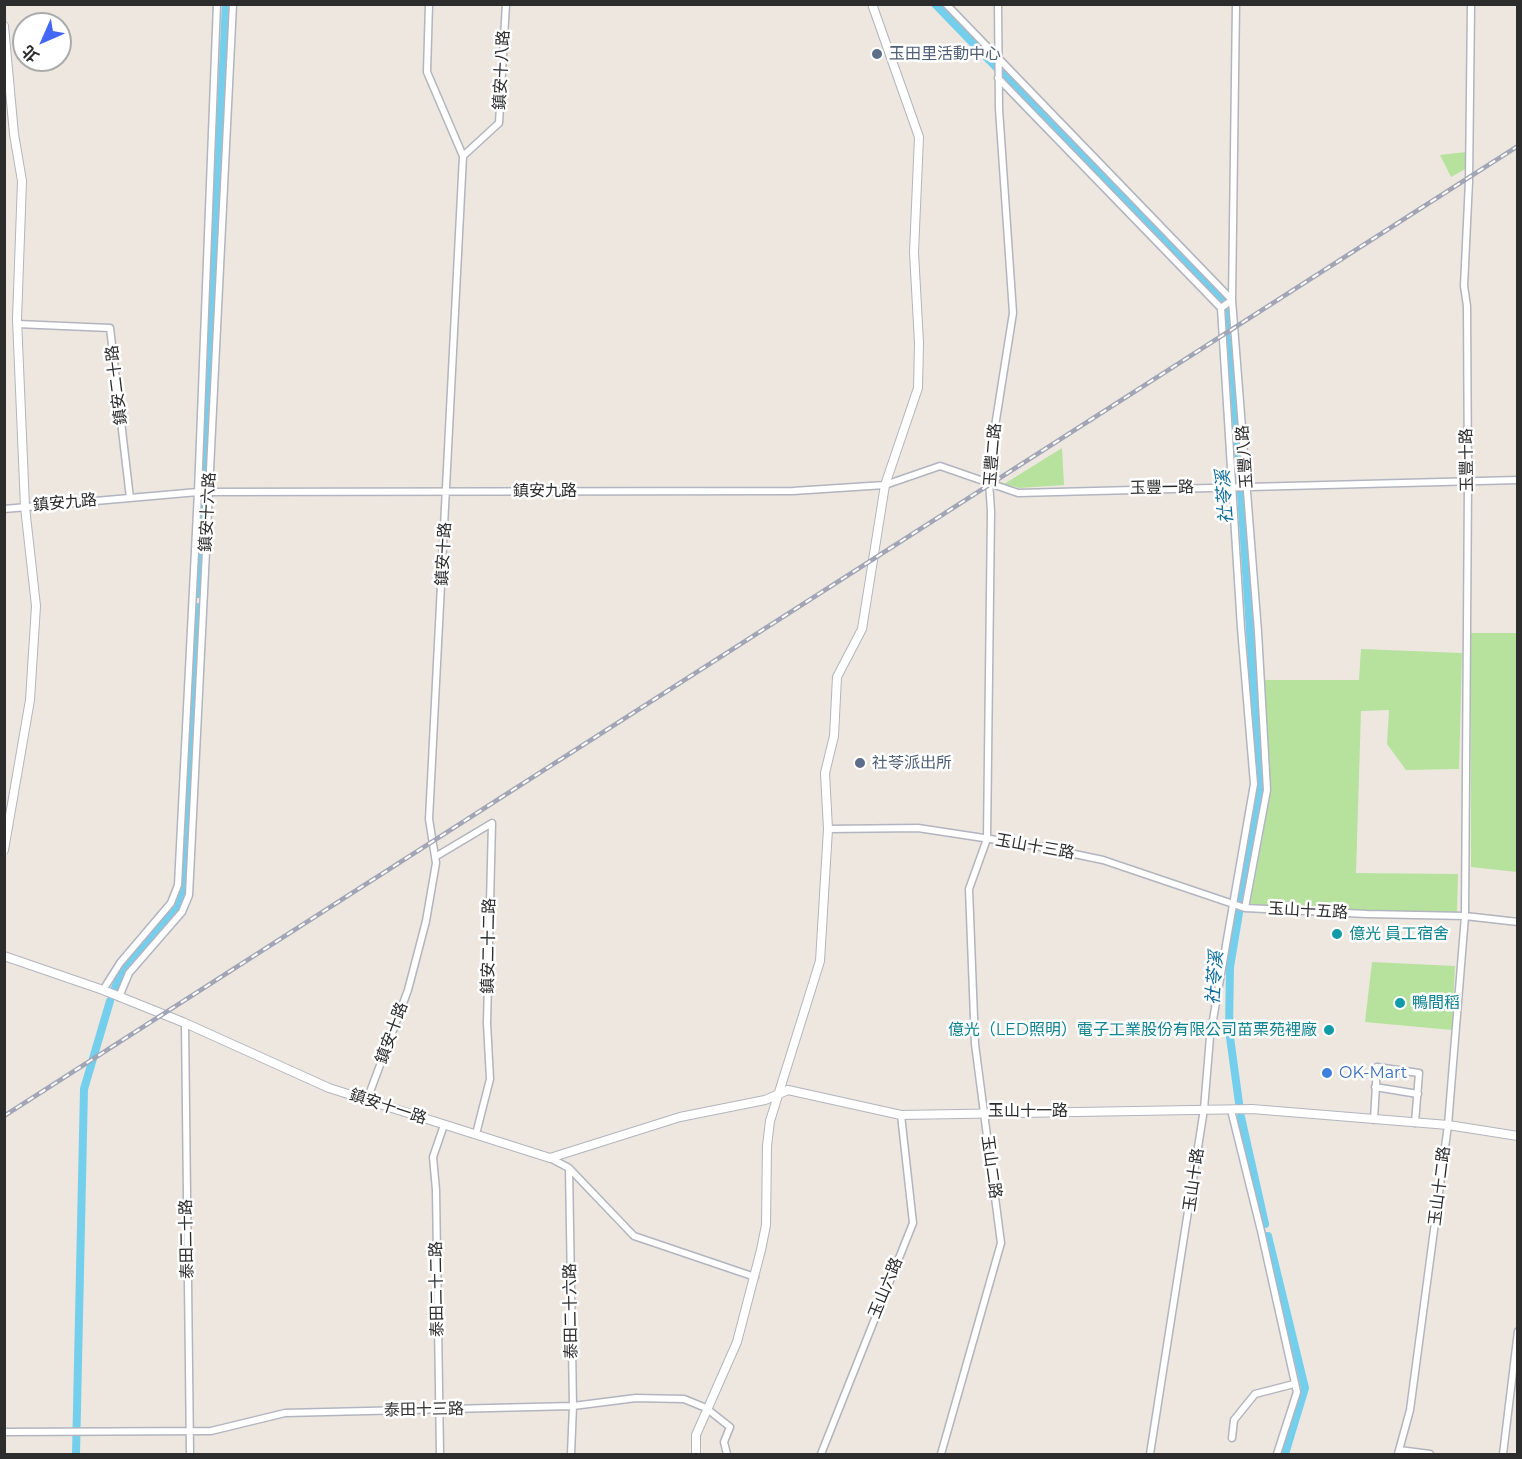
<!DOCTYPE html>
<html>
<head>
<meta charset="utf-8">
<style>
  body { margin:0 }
  #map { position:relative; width:1522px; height:1459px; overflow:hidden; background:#ede7df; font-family:Montserrat,"Noto Sans TC",sans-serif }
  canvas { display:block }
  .frame { position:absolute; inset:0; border:6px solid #2c2c2c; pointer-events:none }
  .north { position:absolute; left:12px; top:12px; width:60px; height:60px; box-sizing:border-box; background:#fff; border:2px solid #ababab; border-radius:50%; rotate:225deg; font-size:16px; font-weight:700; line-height:24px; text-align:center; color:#2c2c2c }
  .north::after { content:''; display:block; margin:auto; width:21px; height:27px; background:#4367f6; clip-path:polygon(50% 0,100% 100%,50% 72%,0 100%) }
</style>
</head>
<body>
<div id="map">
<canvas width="1522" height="1459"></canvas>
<div class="frame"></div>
<div class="north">北</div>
</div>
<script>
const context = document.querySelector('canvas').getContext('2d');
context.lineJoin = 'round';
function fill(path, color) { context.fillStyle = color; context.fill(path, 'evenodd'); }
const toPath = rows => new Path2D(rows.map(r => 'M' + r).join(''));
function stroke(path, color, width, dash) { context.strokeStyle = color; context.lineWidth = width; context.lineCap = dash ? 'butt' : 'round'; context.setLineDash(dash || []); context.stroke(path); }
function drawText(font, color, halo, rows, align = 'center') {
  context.font = font + ' Montserrat,"Noto Sans TC",sans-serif'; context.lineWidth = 5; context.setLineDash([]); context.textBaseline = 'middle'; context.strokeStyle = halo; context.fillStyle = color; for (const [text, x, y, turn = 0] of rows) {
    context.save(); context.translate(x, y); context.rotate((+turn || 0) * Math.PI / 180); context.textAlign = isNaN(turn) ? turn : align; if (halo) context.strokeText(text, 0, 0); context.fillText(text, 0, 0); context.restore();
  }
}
fill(toPath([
  [1466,152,1467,168,1451,177,1440,155],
  [1062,448,1064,485,1019,488,1004,484],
  [1471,633,1517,633,1517,872,1471,867],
  [1361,649,1462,653,1459,769,1406,770,1387,744,1389,710,1361,711,1356,873,1458,874,1457,914,1366,913,1250,905,1271,790,1264,680,1359,680],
  [1372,962,1455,966,1452,1030,1365,1022]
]), '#b6e29d');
stroke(toPath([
  [935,4,1229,308,1260,786,1230,967,1229,1030,1239,1103],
  [198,594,226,4],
  [115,988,123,969,173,912,181,900,185,888,198,607],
  [1241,1117,1265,1224],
  [1268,1236,1305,1388,1285,1454],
  [76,1454,84,1089,110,1001]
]), '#74cfec', 8);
const minor = toPath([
  [946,4,1232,300,1221,308],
  [1236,4,1232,300,1258,632,1267,790,1245,908],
  [998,78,1221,308,1241,628,1254,784,1210,1037,1204,1109,1150,1454],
  [463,156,499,123,506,4],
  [17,324,110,328,130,498],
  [4,509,198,492,793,491,885,485,940,466,1018,493,1518,480],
  [828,829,918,828,1036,846,1103,860,1245,908,1367,914,1465,916,1518,922],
  [435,857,492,823,487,1023,490,1079,476,1134],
  [103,990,120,963,171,903,178,885,198,492,217,4],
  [119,997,129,973,182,912,189,895,233,4],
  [185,1023,190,1454],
  [1375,1087,1418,1094],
  [367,1100,408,990,426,921,436,863,429,819,463,156,427,72,429,4],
  [1231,1110,1261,1231,1297,1392,1277,1454],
  [1374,1120,1377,1067,1419,1073,1415,1123],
  [550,1158,569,1168,634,1236,755,1277],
  [569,1168,573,1406,571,1454],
  [4,1432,211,1431,285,1413,573,1406,636,1398,684,1399,706,1408,730,1427,724,1442,727,1454],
  [1232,1438,1234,1420,1255,1394,1294,1384],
  [1399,1450,1430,1454],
  [440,1454,436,1190,433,1157,444,1125],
  [821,1454,913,1223,901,1115],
  [941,1454,1001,1243,975,1044,969,889,987,839,991,511,989,482,993,439,1013,313,999,109,998,4],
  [1398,1454,1410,1410,1448,1125,1465,916,1468,482,1467,306,1464,286,1469,181,1471,4],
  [1503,1454,1518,1331]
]);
const tertiary = toPath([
  [4,26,14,134,22,181,17,319,25,507,36,606,30,700,4,850],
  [4,956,103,990,185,1023,329,1088,550,1158,680,1117,765,1100,788,1090,901,1115,1252,1109,1448,1125,1518,1136],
  [696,1454,696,1435,737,1342,761,1250,766,1225,767,1146,770,1121,820,961,828,829,825,773,834,736,837,677,862,629,885,485,918,388,919,343,914,252,919,137,872,4]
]);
stroke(minor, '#b2b5bf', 9);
stroke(tertiary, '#b2b5bf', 10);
stroke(minor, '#fff', 6);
stroke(tertiary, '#fff', 8);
const rail = toPath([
  [4,1116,1518,146]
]);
stroke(rail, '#a1a5b6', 4.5);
stroke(rail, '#fff', 2, [7]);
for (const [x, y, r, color] of [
  [877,54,6,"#5c6f8a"],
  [860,763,6,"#5c6f8a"],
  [1337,934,6,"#0f9aa8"],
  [1400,1003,6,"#0f9aa8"],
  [1329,1030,6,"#0f9aa8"],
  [1327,1073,6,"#3f7fe0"]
]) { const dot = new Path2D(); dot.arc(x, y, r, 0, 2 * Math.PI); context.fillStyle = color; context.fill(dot); stroke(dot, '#fff', 2); }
drawText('16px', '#4e5e75', '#fff', [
  ["玉田里活動中心",889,54],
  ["社苓派出所",872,763]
], 'left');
drawText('16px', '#2c2c2c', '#fff', [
  ["鎮安十八路",502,70,-87],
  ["鎮安二十路",117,385,-97],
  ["玉豐二路",993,455,-85],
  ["玉豐八路",1245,457,-94],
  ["玉豐十路",1467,460,-91],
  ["玉豐一路",1162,488,-1],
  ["鎮安九路",545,491],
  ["鎮安九路",65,503,-5],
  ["鎮安十六路",208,512,-87],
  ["鎮安十路",444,554,-87],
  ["玉山十三路",1035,847,10],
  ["玉山十五路",1308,911,3],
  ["鎮安二十二路",489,946,-89],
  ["鎮安十路",392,1033,-70],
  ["鎮安十一路",388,1107,18],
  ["玉山十一路",1028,1111],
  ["玉山二路",991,1167,82],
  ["玉山十路",1194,1180,-82],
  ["玉山十二路",1440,1186,-83],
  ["泰田二十路",187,1239,-91],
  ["玉山六路",886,1288,-68],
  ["泰田二十二路",437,1289,-91],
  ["泰田二十六路",571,1311,-91],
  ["泰田十三路",424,1410,-1]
]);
drawText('16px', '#0d838f', '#fff', [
  ["億光 員工宿舍",1349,934],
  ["鴨間稻",1412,1003],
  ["億光（LED照明）電子工業股份有限公司苗栗苑裡廠",1317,1030,"right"]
], 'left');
drawText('16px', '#366cbe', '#fff', [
  ["OK-Mart",1339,1073]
], 'left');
drawText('italic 18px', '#106e9c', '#fff', [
  ["社苓溪",1225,497,-94],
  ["社苓溪",1215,978,-86]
]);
</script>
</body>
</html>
